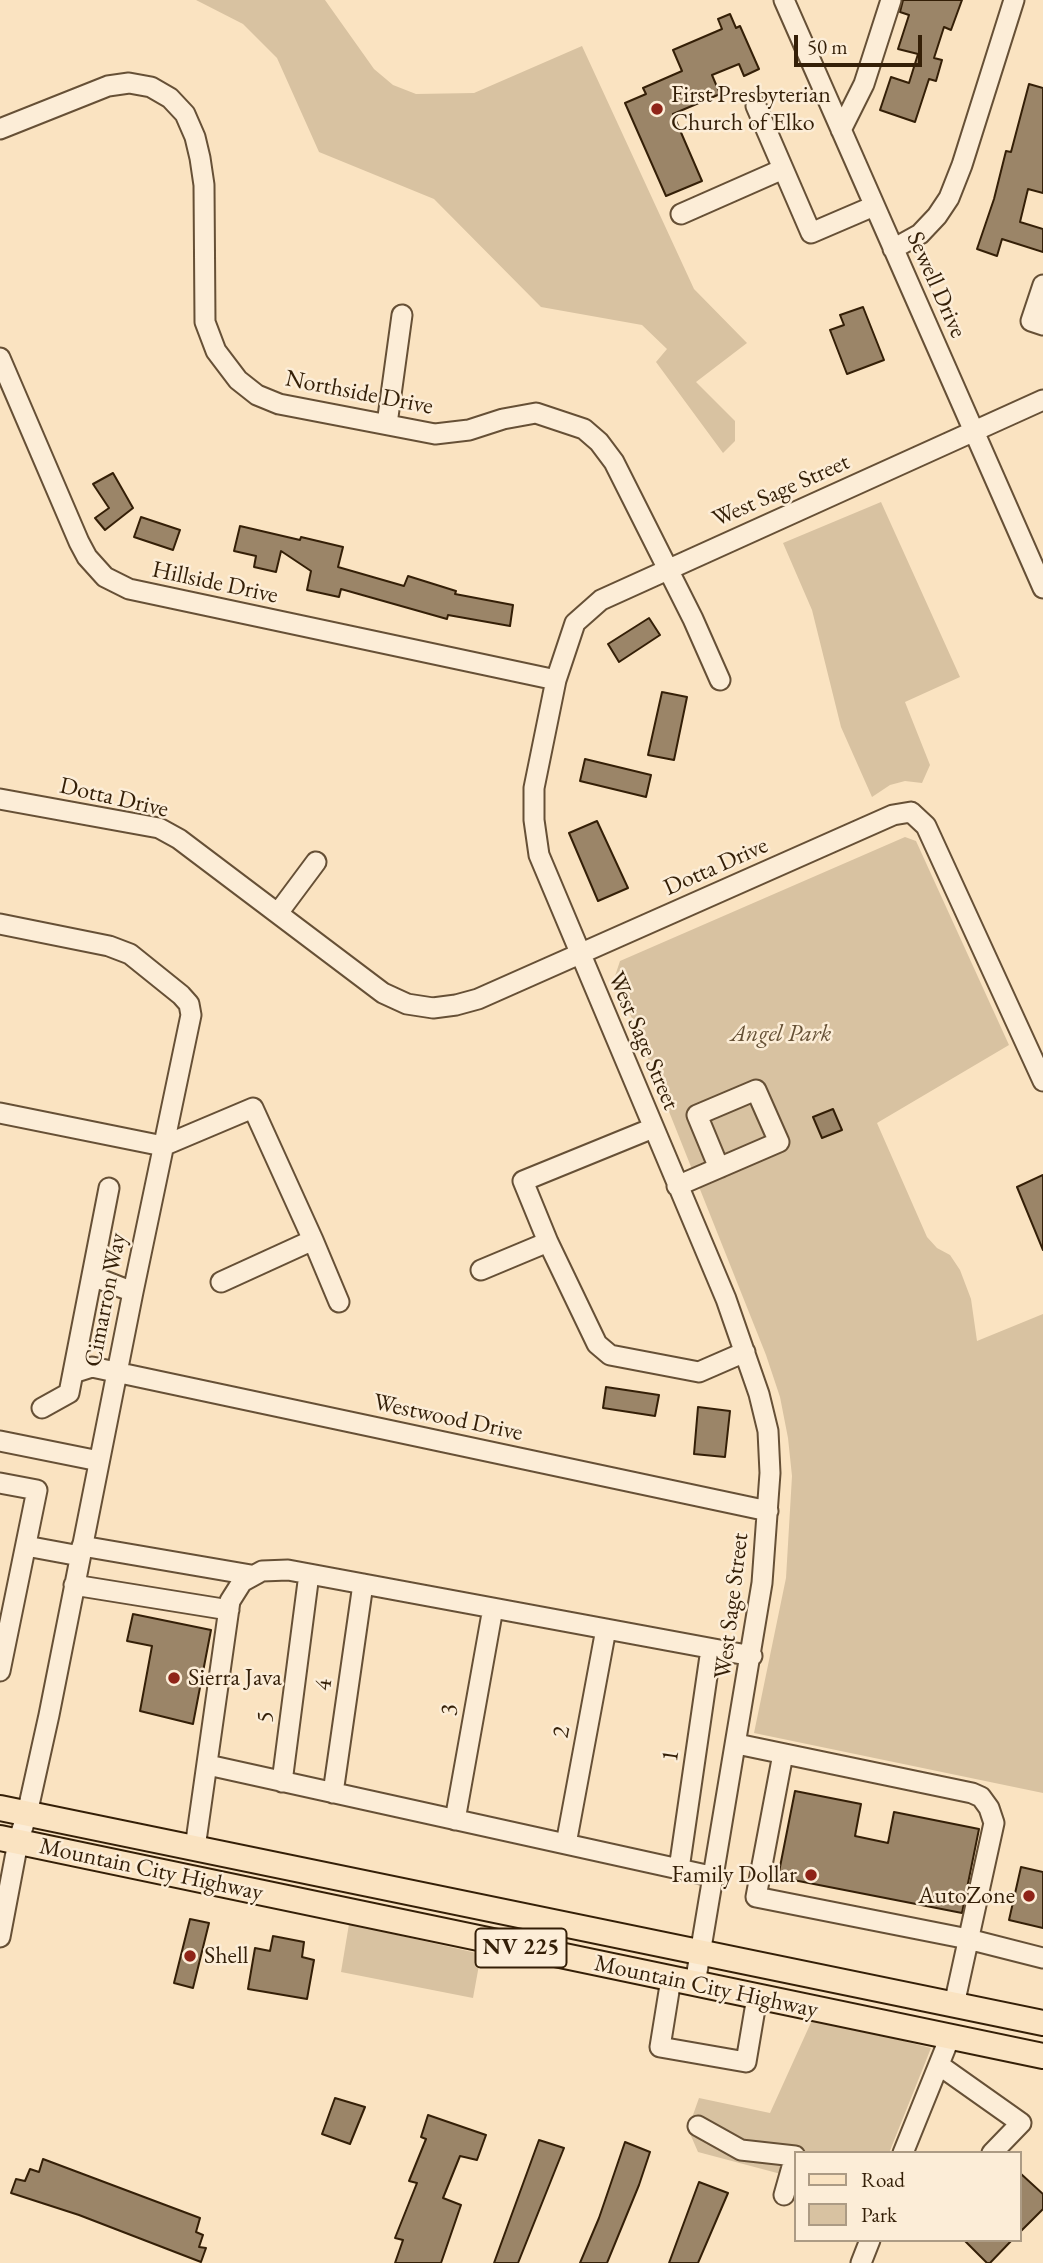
<!DOCTYPE html>
<html>
<head>
<meta charset="utf-8">
<style>
  body { margin:0 }
  #map { position:relative; width:1043px; height:2263px; overflow:hidden; background:#fae3c1; font-family:"EB Garamond",serif }
  canvas { display:block }
  .legend { position:absolute; left:794px; top:2151px; width:228px; height:91px; box-sizing:border-box; background:#fcedd7; border:2px solid #ac9b84; margin:0; padding:9px 12px; list-style:none; font-size:21px; color:#341f07 }
  .legend li { display:flex; align-items:center; gap:14px; height:35px }
  .legend b { width:35px; border:2px solid #ac9b84 }
  .scale { position:absolute; left:794px; top:35px; width:128px; height:32px; box-sizing:border-box; border:4px solid #341f07; border-top:0; padding-left:9px; font-size:21px; line-height:24px; white-space:nowrap; color:#341f07; -webkit-text-stroke:5px #fcedd7; paint-order:stroke }
</style>
</head>
<body>
<div id="map">
<canvas width="1043" height="2263"></canvas>
<ul class="legend">
<li><b style="height:9px;background:#fae3c1"></b>Road</li>
<li><b style="height:19px;background:#d8c2a1"></b>Park</li>
</ul>
<div class="scale">50 m</div>
</div>
<script>
const context = document.querySelector('canvas').getContext('2d');
context.lineJoin = 'round';
function fill(path, color) { context.fillStyle = color; context.fill(path, 'evenodd'); }
const toPath = rows => new Path2D(rows.map(r => 'M' + r).join(''));
function stroke(path, color, width, dash) { context.strokeStyle = color; context.lineWidth = width; context.lineCap = dash ? 'butt' : 'round'; context.setLineDash(dash || []); context.stroke(path); }
function drawText(font, color, halo, rows, align = 'center') {
  context.font = font + ' "EB Garamond",serif'; context.lineWidth = 5; context.setLineDash([]); context.textBaseline = 'middle'; context.strokeStyle = halo; context.fillStyle = color; for (const [text, x, y, turn = 0] of rows) {
    context.save(); context.translate(x, y); context.rotate((+turn || 0) * Math.PI / 180); context.textAlign = isNaN(turn) ? turn : align; if (halo) context.strokeText(text, 0, 0); context.fillText(text, 0, 0); context.restore();
  }
}
fill(toPath([
  [196,0,325,0,374,69,393,85,416,94,474,93,582,46,694,289,747,343,696,382,735,421,735,441,723,453,656,362,667,349,642,325,541,307,434,199,319,152,277,58,243,24],
  [881,502,960,677,905,702,930,765,922,783,905,781,890,785,872,797,841,727,812,610,783,543],
  [905,837,916,841,1009,1045,877,1123,927,1237,937,1248,950,1255,960,1270,971,1299,977,1341,1043,1314,1043,1793,754,1733,786,1578,792,1476,788,1438,780,1397,766,1355,615,976,620,961],
  [349,1924,481,1954,473,1998,341,1972],
  [813,2018,931,2048,889,2153,796,2153,796,2178,698,2152,688,2129,699,2098,770,2113]
]), '#d8c2a1');
const building = toPath([
  [903,0,962,0,951,30,944,27,934,58,942,60,936,81,929,79,915,122,880,110,891,77,909,83,918,54,898,49,909,15,900,12,903,0],
  [730,14,736,28,740,26,759,69,744,76,739,64,712,75,720,94,673,114,702,181,666,196,625,103,646,94,643,88,682,71,673,50,722,29,718,19,730,14],
  [1029,84,1043,88,1043,193,1028,189,1020,222,1043,229,1043,252,1002,239,997,256,977,249,994,199,1006,151,1011,152,1029,84],
  [863,307,884,360,847,374,830,330,844,325,840,315,863,307],
  [113,473,133,508,105,530,95,518,109,508,93,484,113,473],
  [141,517,180,530,173,550,134,537,141,517],
  [240,526,300,540,301,537,343,547,338,567,404,586,408,576,456,591,455,594,513,605,510,626,448,615,447,619,341,589,339,597,307,590,311,571,281,551,276,572,254,567,256,556,234,551,240,526],
  [649,618,660,635,619,662,608,644,649,618],
  [662,692,687,697,674,760,648,755,662,692],
  [585,759,651,775,646,797,580,781,585,759],
  [597,821,628,888,598,901,569,833,597,821],
  [833,1109,842,1130,822,1138,813,1117,833,1109],
  [1043,1175,1043,1250,1017,1187,1043,1175],
  [606,1387,659,1395,655,1416,603,1408,606,1387],
  [698,1407,730,1411,725,1457,694,1454,698,1407],
  [133,1614,211,1630,193,1724,140,1711,152,1646,127,1641,133,1614],
  [795,1791,861,1804,855,1836,888,1843,894,1812,979,1829,962,1913,778,1877,795,1791],
  [1021,1867,1043,1872,1043,1928,1009,1920,1021,1867],
  [190,1919,209,1923,193,1988,174,1983,190,1919],
  [273,1936,304,1942,302,1957,314,1960,307,1999,248,1989,255,1948,270,1951,273,1936],
  [335,2098,365,2107,350,2144,322,2134,335,2098],
  [428,2115,486,2135,477,2160,460,2156,443,2198,461,2205,441,2263,395,2263,403,2240,395,2238,417,2183,409,2181,426,2139,421,2137,428,2115],
  [539,2140,564,2148,518,2263,494,2263,539,2140],
  [625,2142,650,2152,639,2185,607,2263,580,2263,599,2218,625,2142],
  [43,2159,200,2218,196,2232,203,2235,199,2247,206,2248,201,2262,79,2215,11,2193,16,2179,25,2181,30,2169,39,2172,43,2159],
  [1020,2173,1043,2194,1043,2209,1020,2232,1020,2173],
  [699,2182,728,2193,698,2263,669,2263,699,2182],
  [964,2240,1012,2240,990,2263,987,2263,964,2240]
]);
fill(building, '#9b8568');
stroke(building, '#341f07', 2);
const minor = toPath([
  [784,0,1043,588],
  [756,106,811,233,874,206],
  [0,129,108,86,129,83,151,87,170,98,185,114,195,137,200,158,204,185,205,322,216,351,238,380,257,395,279,404,435,434,469,430,503,419,536,413,584,429,599,442,614,462,693,619,720,680],
  [841,130,864,84,891,0],
  [681,214,783,169],
  [893,249,920,234,937,216,949,198,962,165,1014,0],
  [1043,285,1031,321,1043,325],
  [0,358,79,542,87,557,105,577,129,589,556,680],
  [387,424,402,315],
  [0,799,159,828,179,839,383,993,407,1004,433,1008,456,1005,478,999,893,815,911,812,926,826,1043,1081],
  [278,913,316,862],
  [0,924,109,946,130,954,181,995,189,1004,191,1015,133,1292,49,1715,27,1814,18,1842,0,1937],
  [0,1113,163,1146,253,1108,313,1240],
  [653,1128,523,1181,548,1242,597,1344,610,1355,699,1372,745,1352],
  [677,1186,779,1142,756,1090,697,1115,719,1168],
  [481,1270,548,1242],
  [92,1276,133,1292],
  [221,1282,313,1240,339,1302],
  [73,1373,92,1367,768,1511],
  [42,1408,69,1393,109,1188],
  [0,1441,99,1461],
  [0,1483,37,1490,0,1671],
  [26,1546,80,1556],
  [82,1546,251,1575],
  [74,1585,229,1610],
  [737,1744,972,1793,981,1797,989,1808,994,1823,954,2005],
  [783,1754,756,1897,968,1939,1043,1958],
  [208,1765,715,1877],
  [282,1782,309,1574],
  [333,1793,363,1584],
  [455,1820,493,1608],
  [566,1844,606,1629],
  [195,1848,230,1601,242,1582,262,1571,288,1570,752,1656],
  [679,1869,711,1649],
  [671,1979,660,2047,746,2062,757,1997],
  [695,1984,762,1583,770,1473,768,1431,759,1394,726,1299,539,855,534,820,534,788,556,680,575,623,601,600,1043,400],
  [939,2065,1021,2123,992,2153],
  [698,2126,741,2150,795,2156,784,2195],
  [903,2153,950,2037],
  [861,2263,870,2240]
]);
const major = toPath([
  [0,1808,1043,2023],
  [0,1838,1043,2056]
]);
stroke(minor, '#665036', 23);
stroke(major, '#341f07', 28);
stroke(minor, '#fcedd7', 19);
stroke(major, '#fae3c1', 24);
for (const [x, y, r, color] of [
  [657,109,7,"#8f2418"],
  [174,1678,7,"#8f2418"],
  [811,1875,7,"#8f2418"],
  [1029,1896,7,"#8f2418"],
  [190,1956,7,"#8f2418"]
]) { const dot = new Path2D(); dot.arc(x, y, r, 0, 2 * Math.PI); context.fillStyle = color; context.fill(dot); stroke(dot, '#fcedd7', 2.5); }
for (const [x, y, w] of [
  [521,1948,91]
]) { const box = new Path2D(); box.roundRect(x - w / 2, y - 19.5, w, 39, 5); context.fillStyle = '#fcedd7'; context.fill(box); stroke(box, '#341f07', 2); }
drawText('bold 23px', '#341f07', null, [
  ["NV 225",521,1948]
]);
drawText('24px', '#341f07', '#fcedd7', [
  ["First Presbyterian",671,95],
  ["Church of Elko",671,123],
  ["Sierra Java",188,1678],
  ["Family Dollar",797,1875,"right"],
  ["AutoZone",1015,1896,"right"],
  ["Shell",204,1956]
], 'left');
drawText('24px', '#341f07', '#fcedd7', [
  ["Sewell Drive",936,285,66],
  ["Northside Drive",359,393,11],
  ["West Sage Street",781,491,-24],
  ["Hillside Drive",215,583,12],
  ["Dotta Drive",114,798,13],
  ["Dotta Drive",716,867,-24],
  ["West Sage Street",643,1041,67],
  ["Cimarron Way",106,1300,-79],
  ["Westwood Drive",448,1418,12],
  ["West Sage Street",732,1606,-83],
  ["4",324,1685,-82],
  ["3",450,1710,-80],
  ["5",266,1717,-83],
  ["2",562,1732,-79],
  ["1",671,1756,-82],
  ["Mountain City Highway",151,1870,12],
  ["Mountain City Highway",706,1987,12]
]);
drawText('italic 24px', '#655035', '#fcedd7', [
  ["Angel Park",781,1034]
]);
</script>
</body>
</html>
